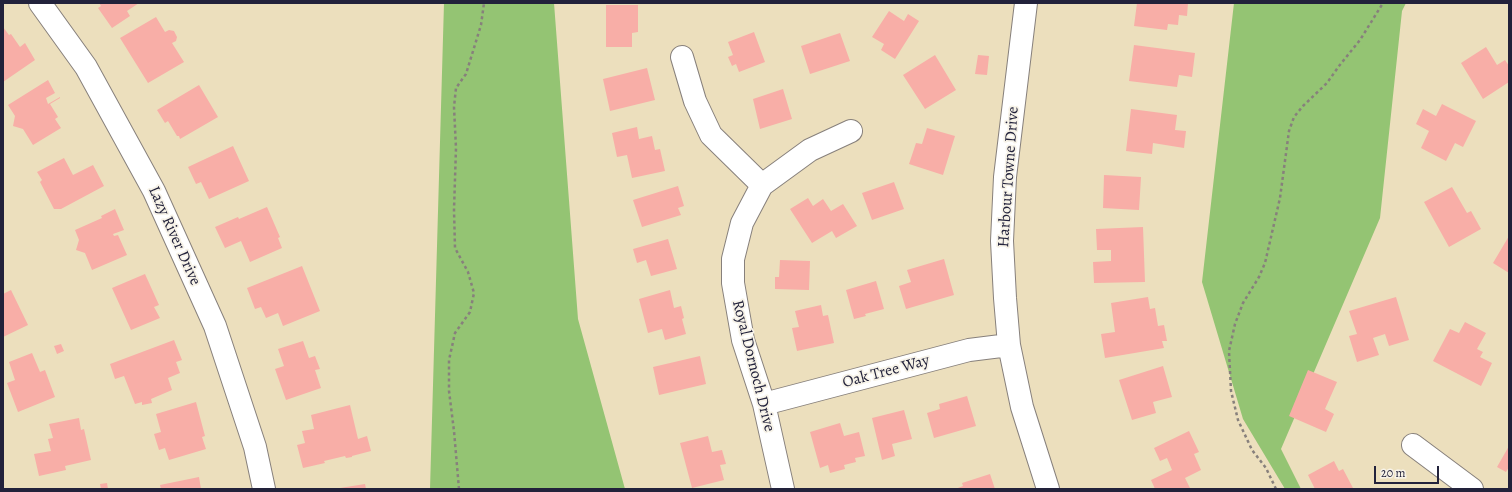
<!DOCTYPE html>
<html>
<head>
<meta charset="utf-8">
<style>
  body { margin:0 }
  #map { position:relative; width:1512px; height:492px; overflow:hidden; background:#ecdfbd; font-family:Alegreya,serif }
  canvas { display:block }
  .frame { position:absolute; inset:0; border:4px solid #22223b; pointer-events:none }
  .scale { position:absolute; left:1374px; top:466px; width:65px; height:18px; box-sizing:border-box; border:2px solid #22223b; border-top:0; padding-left:5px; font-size:12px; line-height:14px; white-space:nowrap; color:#22223b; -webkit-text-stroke:3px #f7f3e8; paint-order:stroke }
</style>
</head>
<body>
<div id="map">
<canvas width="1512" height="492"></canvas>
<div class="frame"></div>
<div class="scale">20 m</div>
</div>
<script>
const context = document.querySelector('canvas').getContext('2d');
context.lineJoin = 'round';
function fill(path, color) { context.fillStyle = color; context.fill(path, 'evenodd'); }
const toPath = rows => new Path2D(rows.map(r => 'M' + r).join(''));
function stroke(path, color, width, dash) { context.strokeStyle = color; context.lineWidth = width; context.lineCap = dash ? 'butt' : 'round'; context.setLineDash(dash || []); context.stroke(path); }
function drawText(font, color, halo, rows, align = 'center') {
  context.font = font + ' Alegreya,serif'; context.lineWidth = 3.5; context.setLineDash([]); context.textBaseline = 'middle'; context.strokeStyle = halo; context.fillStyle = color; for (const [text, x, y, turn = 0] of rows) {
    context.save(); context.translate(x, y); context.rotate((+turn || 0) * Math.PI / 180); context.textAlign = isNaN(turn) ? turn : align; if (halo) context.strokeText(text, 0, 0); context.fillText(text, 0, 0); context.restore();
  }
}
fill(toPath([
  [444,3,554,3,578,319,625,489,430,489],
  [1234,3,1406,3,1402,11,1380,218,1281,449,1301,489,1285,489,1243,419,1202,282]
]), '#94c473');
fill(toPath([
  [99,3,139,3,127,11,130,16,112,28,98,8,101,6],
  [1137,3,1158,4,1158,3,1188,3,1187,16,1179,15,1178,25,1168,24,1167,30,1134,26],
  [606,5,638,5,638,32,632,33,632,47,606,47],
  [889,11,904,21,908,14,919,21,895,59,881,50,884,44,872,37],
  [156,17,165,32,169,30,174,31,177,37,176,41,172,43,184,62,148,83,120,38],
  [3,27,9,35,11,34,20,47,25,43,35,60,3,82],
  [754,32,765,62,739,72,736,64,732,66,728,57,733,55,728,42],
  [840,33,850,61,810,74,801,46],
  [1134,45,1195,53,1192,77,1179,75,1177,87,1129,81],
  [1486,47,1497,65,1505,60,1509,66,1509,82,1483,99,1461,63],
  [935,55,956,90,925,109,903,75],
  [978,55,989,56,987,75,975,74],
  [647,68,655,100,610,111,603,79],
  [48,80,55,93,46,98,48,104,60,97,60,98,50,104,58,117,55,119,61,128,33,145,23,129,13,126,15,116,8,105],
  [199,85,218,117,180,139,179,136,177,136,168,121,165,123,157,110],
  [783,89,792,119,760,129,753,99],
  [1442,104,1476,121,1463,147,1455,143,1446,161,1421,148,1429,131,1416,124,1423,109,1436,116],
  [1131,109,1177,115,1175,130,1186,131,1184,148,1153,143,1152,154,1126,151],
  [637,127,639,139,652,136,655,150,660,149,665,171,632,178,627,155,617,157,612,133],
  [927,128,955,136,943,175,909,164,916,143,922,144],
  [233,146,249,181,209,199,201,182,196,184,188,167],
  [64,158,73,175,93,165,104,186,61,209,54,209,40,182,42,180,37,172],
  [1104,175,1141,177,1139,210,1103,208],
  [894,182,904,209,872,220,862,193],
  [678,186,684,206,678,208,681,215,642,227,633,200],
  [1452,187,1467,213,1471,211,1481,229,1449,247,1424,202],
  [808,198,813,206,823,199,831,211,843,204,857,226,836,238,832,231,812,243,790,209],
  [267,207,280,237,278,238,282,248,250,262,241,241,225,248,215,227,238,217,239,219],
  [115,209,124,230,113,234,114,236,118,235,127,255,92,270,85,253,76,250,79,240,75,230,102,218,101,216],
  [1143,227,1145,282,1094,283,1093,262,1111,261,1111,250,1097,250,1096,229],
  [1509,236,1509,273,1493,263],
  [668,239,677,269,651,276,646,260,637,263,633,249],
  [944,259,954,295,906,309,899,286,911,282,907,270],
  [780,260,810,261,809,290,775,289,775,277,779,277],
  [302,266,320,311,283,326,278,313,266,318,261,307,255,309,247,288],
  [145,274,159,305,154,307,160,318,131,330,112,288],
  [876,281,884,309,865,314,866,316,854,319,846,290],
  [11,290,28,325,3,337,3,294],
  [670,290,674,308,681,306,684,318,682,319,686,334,665,340,662,329,648,333,639,299],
  [1148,297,1150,309,1155,308,1158,326,1164,325,1167,341,1162,341,1164,348,1105,358,1101,334,1115,332,1111,303],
  [1396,297,1409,340,1389,346,1385,334,1373,338,1379,355,1357,362,1349,336,1357,334,1349,311],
  [821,305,823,316,828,315,834,343,797,351,792,328,799,327,795,311],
  [1465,322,1486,333,1477,349,1483,352,1480,357,1492,363,1481,386,1433,361,1450,329,1459,333],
  [174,340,182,360,176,362,180,373,168,378,172,390,151,399,152,403,142,405,142,402,135,404,124,376,115,379,110,364],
  [303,341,309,358,315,356,320,369,315,370,321,388,286,400,275,369,284,366,278,349],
  [61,344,64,351,57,354,54,346],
  [32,353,40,372,45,370,55,397,18,412,7,383,15,380,9,362],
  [700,356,706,384,659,395,653,367],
  [1163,366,1172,397,1153,402,1156,413,1132,420,1119,380],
  [1308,370,1337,382,1325,409,1334,414,1326,432,1289,416],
  [967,396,976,426,934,438,927,413,940,409,939,404],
  [196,402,205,436,202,437,206,449,169,460,165,448,159,450,154,434,161,432,156,414],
  [350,405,358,439,367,436,371,451,352,456,352,457,346,458,345,456,324,461,325,463,303,468,297,445,305,443,302,431,314,429,311,415],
  [904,410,912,439,892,444,895,456,882,460,872,418],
  [79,418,81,430,84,429,91,460,65,466,66,470,39,476,34,454,51,451,48,439,53,438,49,424],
  [840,423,844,436,859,432,865,456,855,458,856,462,844,465,845,469,830,473,828,465,820,468,810,432],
  [1189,431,1199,452,1194,454,1201,470,1185,478,1190,488,1187,489,1155,489,1151,480,1172,470,1167,458,1160,461,1154,448],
  [708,436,712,452,722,450,726,464,720,465,724,480,692,488,680,443],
  [1509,446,1509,467,1506,472,1497,467],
  [1334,461,1339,471,1343,469,1353,488,1315,489,1308,475],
  [990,474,995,489,955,489,963,486,962,483],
  [199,477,201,489,161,489,160,485],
  [107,483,108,489,101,489,100,484],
  [365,484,366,489,341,489,340,488]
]), '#f8aea7');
const minor = toPath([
  [40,3,86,67,154,191,215,326,255,447,264,489],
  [1026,3,1005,177,1002,241,1005,298,1009,345,1022,407,1048,489],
  [682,57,695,101,711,135,762,185],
  [764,404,969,350,1009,345],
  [1413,445,1472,489],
  [783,489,764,404,743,340,733,283,733,259,742,223,762,185,810,150,851,131]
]);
stroke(minor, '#87807c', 24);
stroke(toPath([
  [459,489,454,431,449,391,449,360,455,333,470,312,474,293,468,272,455,248,454,210,456,148,454,107,456,88,466,74,481,25,484,3],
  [1276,489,1266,468,1252,450,1238,420,1231,391,1229,351,1235,324,1243,303,1259,277,1265,263,1280,198,1289,131,1294,117,1303,106,1327,83,1339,66,1360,40,1383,3]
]), '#87807c', 2.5, [3, 3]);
stroke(minor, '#fff', 22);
drawText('16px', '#22223b', '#f7f3e8', [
  ["Harbour Towne Drive",1009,177,-86],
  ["Lazy River Drive",174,236,66],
  ["Royal Dornoch Drive",753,366,76],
  ["Oak Tree Way",886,372,-15]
]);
</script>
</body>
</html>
